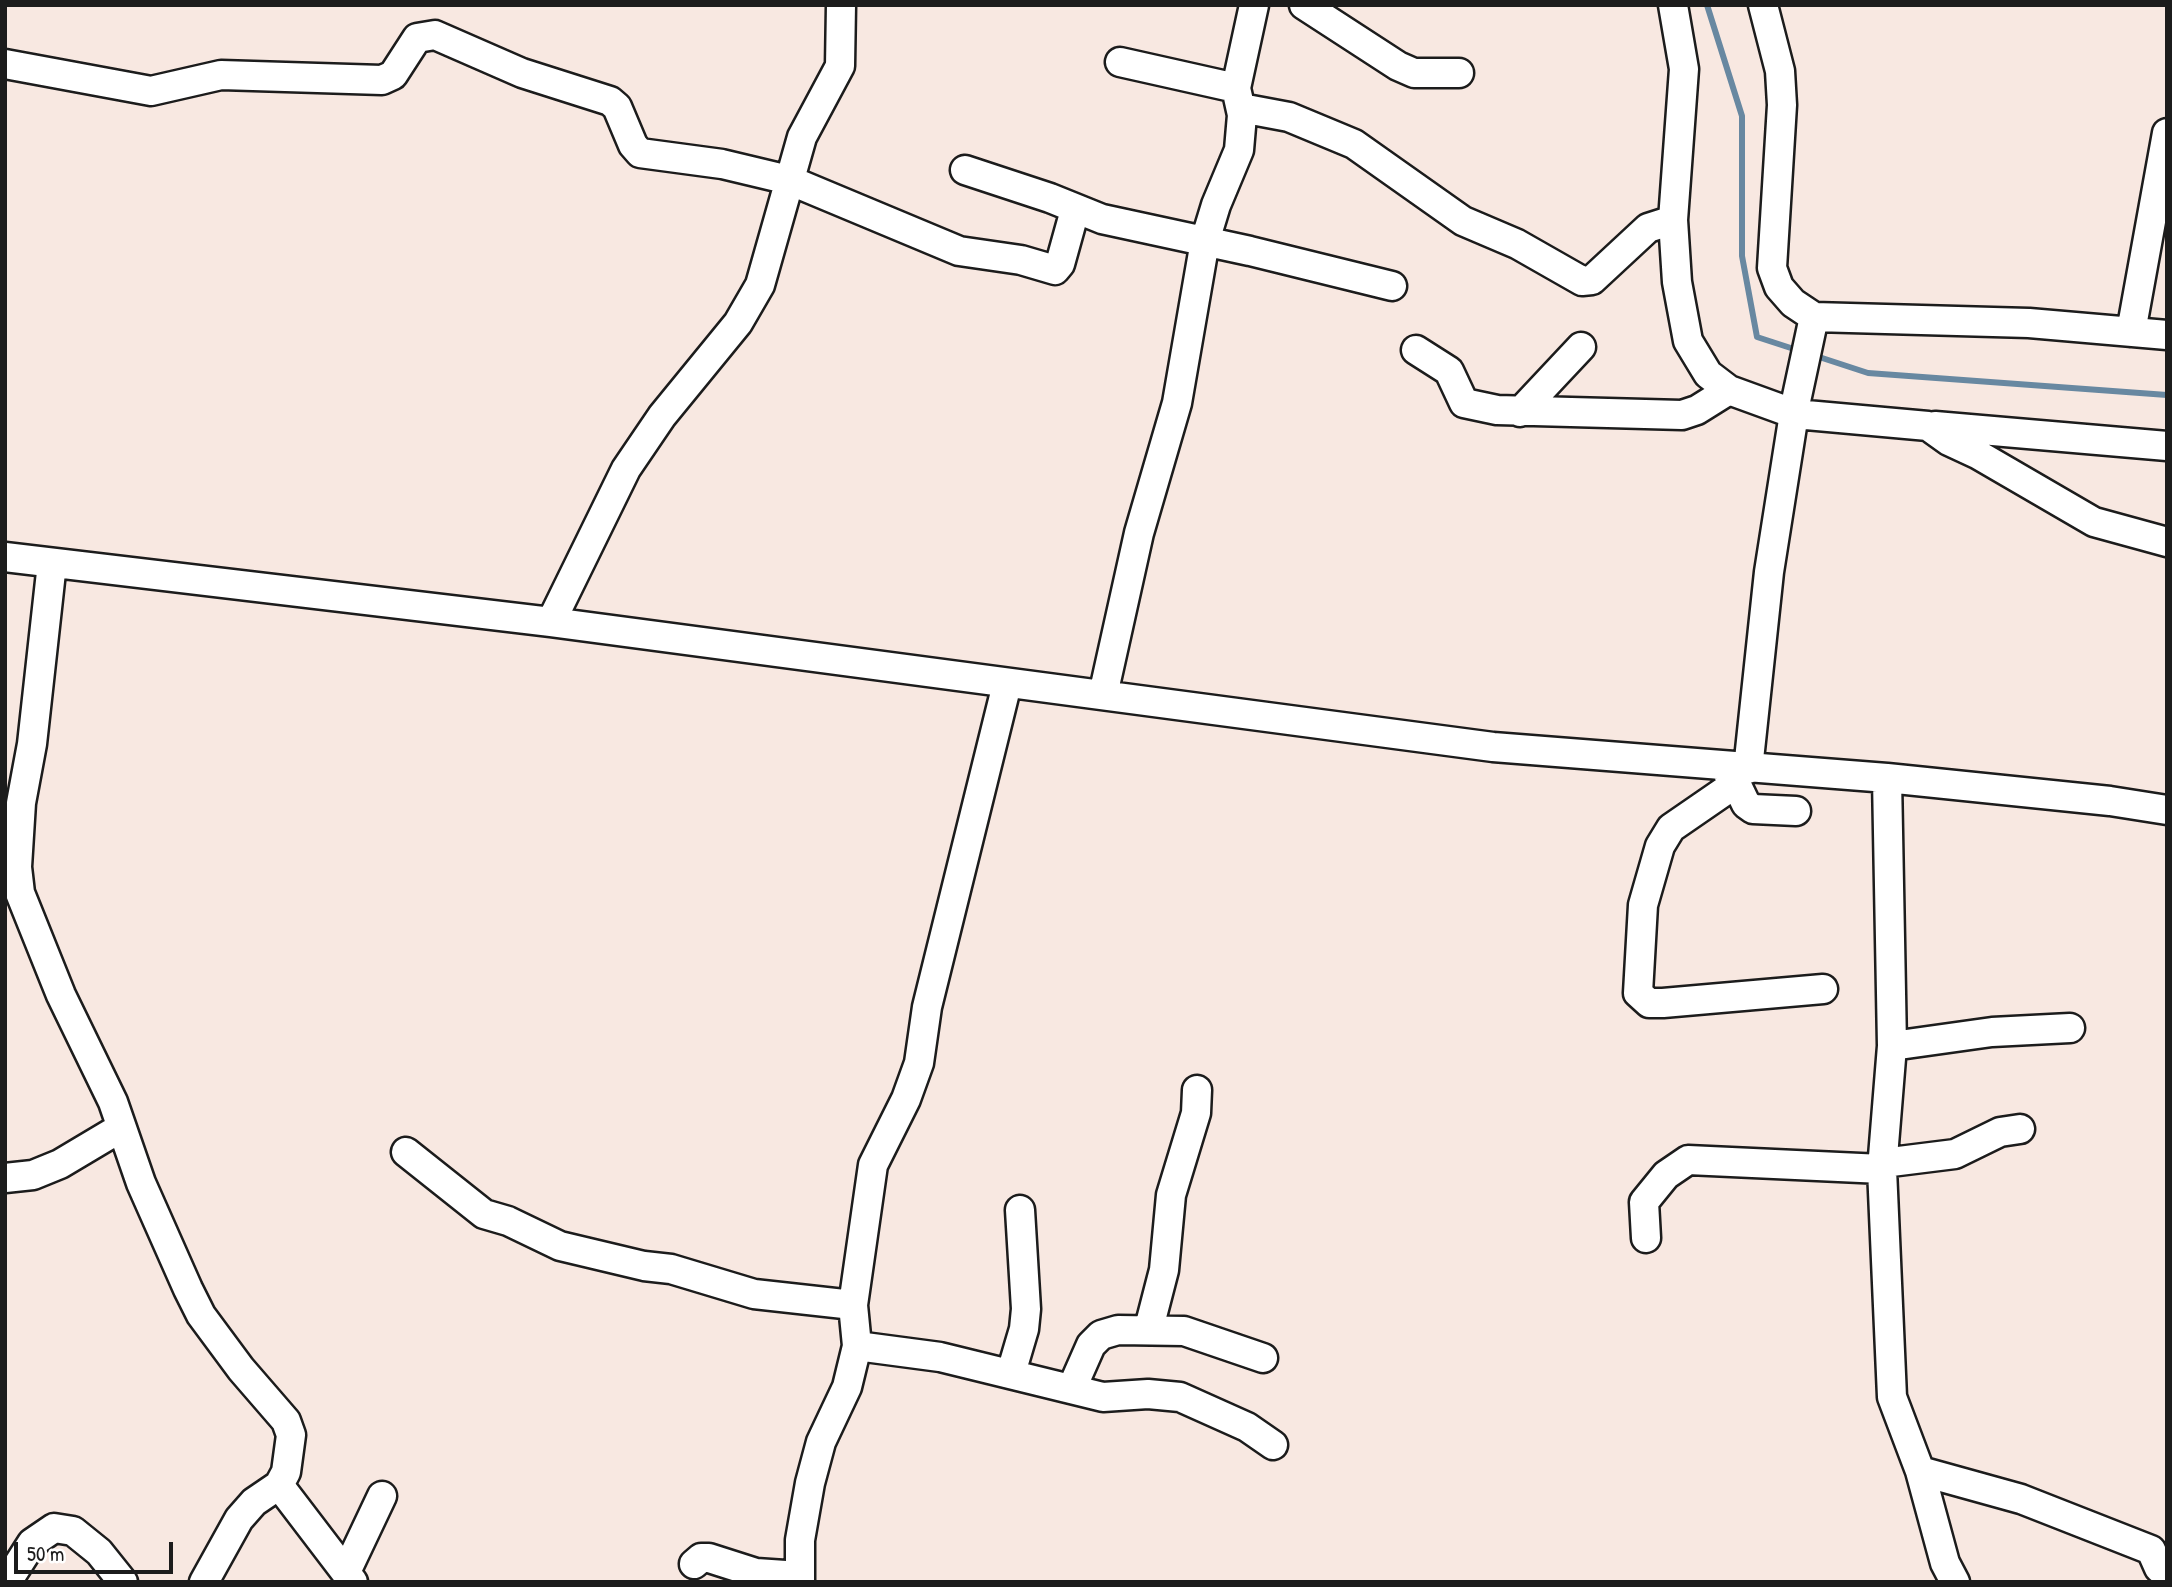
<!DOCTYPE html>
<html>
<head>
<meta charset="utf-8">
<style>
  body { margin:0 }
  #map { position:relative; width:2172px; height:1587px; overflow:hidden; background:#f8e8e1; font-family:"Patrick Hand",sans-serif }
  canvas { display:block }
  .frame { position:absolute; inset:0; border:7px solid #1c1c1c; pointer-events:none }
  .scale { position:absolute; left:14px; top:1542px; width:159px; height:32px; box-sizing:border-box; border:4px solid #1c1c1c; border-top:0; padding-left:9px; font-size:21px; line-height:24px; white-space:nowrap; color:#1c1c1c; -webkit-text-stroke:5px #fff; paint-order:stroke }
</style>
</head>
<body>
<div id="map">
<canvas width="2172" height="1587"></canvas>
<div class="frame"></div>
<div class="scale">50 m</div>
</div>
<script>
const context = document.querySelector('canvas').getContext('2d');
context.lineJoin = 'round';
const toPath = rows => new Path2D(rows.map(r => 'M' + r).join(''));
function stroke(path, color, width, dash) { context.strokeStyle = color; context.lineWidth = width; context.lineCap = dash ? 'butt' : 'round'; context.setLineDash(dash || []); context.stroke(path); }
stroke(toPath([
  [1707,5,1742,116,1742,256,1757,337,1800,351],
  [1813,355,1868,373,2167,395]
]), '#6888a1', 6);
const minor = toPath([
  [1304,5,1398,66,1414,73,1459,73],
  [1673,5,1684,69,1673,220,1677,282,1688,341,1708,374,1729,390,1795,414,1928,426,1949,441,1977,454,2094,522,2167,542],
  [1763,5,1780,71,1782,105,1772,268,1779,287,1793,303,1814,317,2029,323,2167,335],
  [1120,62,1236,88],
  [5,64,151,91,221,75,382,80,393,75,417,38,435,35,522,73,610,101,617,107,633,145,640,153,722,164,789,180,959,251,1021,260,1055,270,1060,264,1075,210],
  [1241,108,1289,117,1354,144,1463,221,1517,244,1582,281,1592,280,1648,228,1673,220],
  [965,170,1050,198,1102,219,1250,251,1392,286],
  [2131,332,2167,133],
  [1416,350,1449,371,1464,403,1497,410,1682,415,1697,410,1729,390],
  [1520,412,1581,347],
  [1935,426,2167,446],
  [5,557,551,622,1493,747,1887,778,2110,801,2167,810],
  [52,563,32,744,21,803,17,867,20,893,61,995,113,1102,141,1183,188,1289,201,1315,241,1369,286,1421,291,1435,286,1472,279,1485,254,1502,239,1519,204,1582],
  [551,622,626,469,662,416,738,323,760,285,802,137,840,66,841,5],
  [1103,695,1139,533,1177,403,1205,241,1216,205,1239,150,1242,115,1236,88,1254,5],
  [1723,767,1735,781,1732,786,1671,828,1660,846,1643,905,1638,993,1649,1003,1663,1003,1823,989],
  [1748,769,1769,572,1796,401,1814,317],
  [1887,778,1892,1046,1882,1169,1892,1397,1920,1471,1945,1563,1955,1582],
  [1735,781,1746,804,1753,809,1796,811],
  [1892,1046,1992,1032,2070,1028],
  [406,1152,484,1214,508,1221,560,1246,644,1266,671,1269,754,1294,853,1305],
  [1883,1163,1955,1154,2000,1132,2020,1129],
  [5,1178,33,1175,60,1164,112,1133,123,1133],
  [1646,1238,1644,1202,1666,1175,1688,1160,1882,1169],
  [1149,1328,1164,1270,1171,1195,1196,1113,1197,1090],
  [857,1346,940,1357,1103,1397,1148,1394,1180,1397,1247,1427,1273,1445],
  [1011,1373,1024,1329,1026,1309,1020,1210],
  [1072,1388,1091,1345,1101,1335,1118,1330,1184,1331,1263,1358],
  [1920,1471,2021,1499,2151,1550,2159,1568,2167,1575],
  [279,1485,353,1582],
  [694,1564,701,1558,709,1558,756,1573,800,1576],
  [346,1572,382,1496],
  [7,1582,32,1543,54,1528,73,1531,99,1552,123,1582],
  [800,1582,800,1540,810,1483,821,1442,847,1387,857,1346,853,1305,873,1165,906,1099,919,1063,927,1007,1007,684]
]);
stroke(minor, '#1c1c1c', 33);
stroke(minor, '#fff', 28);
</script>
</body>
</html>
